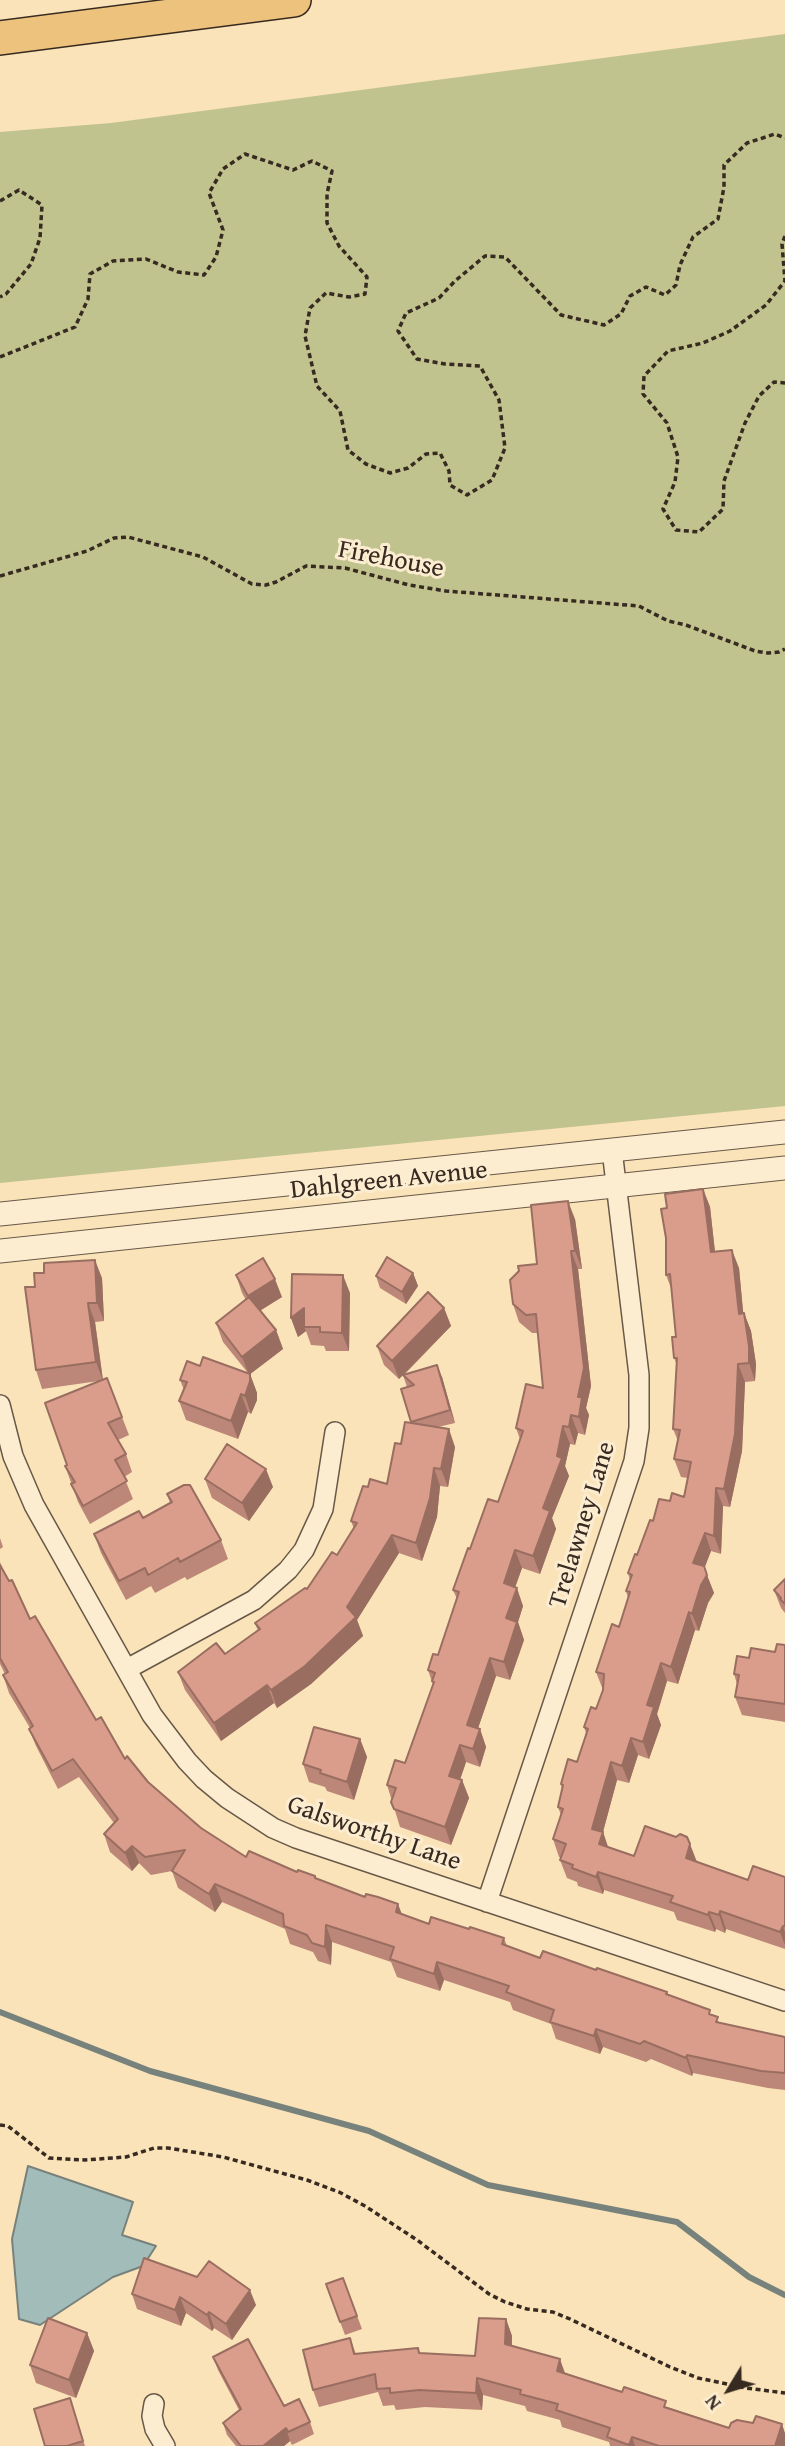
<!DOCTYPE html>
<html>
<head>
<meta charset="utf-8">
<style>
  body { margin:0 }
  #map { position:relative; width:785px; height:2446px; overflow:hidden; background:#fae3b8; font-family:"Gentium Book Plus",serif }
  canvas { display:block }
  .north { position:absolute; left:694px; top:2355px; width:70px; height:70px; -webkit-text-stroke:5px #fcedd1; paint-order:stroke; rotate:232deg; font-size:19px; font-weight:700; line-height:28px; text-align:center; color:#372a21 }
  .north::after { content:''; display:block; margin:auto; width:24px; height:32px; background:#372a21; clip-path:polygon(50% 0,100% 100%,50% 72%,0 100%) }
</style>
</head>
<body>
<div id="map">
<canvas width="785" height="2446"></canvas>
<div class="north">N</div>
</div>
<script>
const context = document.querySelector('canvas').getContext('2d');
context.lineJoin = 'round';
function fill(path, color) { context.fillStyle = color; context.fill(path, 'evenodd'); }
const toPath = rows => new Path2D(rows.map(r => 'M' + r).join(''));
function stroke(path, color, width, dash) { context.strokeStyle = color; context.lineWidth = width; context.lineCap = dash ? 'butt' : 'round'; context.setLineDash(dash || []); context.stroke(path); }
function drawText(font, color, halo, rows, align = 'center') {
  context.font = font + ' "Gentium Book Plus",serif'; context.lineWidth = 6; context.setLineDash([]); context.textBaseline = 'middle'; context.strokeStyle = halo; context.fillStyle = color; for (const [text, x, y, turn = 0] of rows) {
    context.save(); context.translate(x, y); context.rotate((+turn || 0) * Math.PI / 180); context.textAlign = isNaN(turn) ? turn : align; if (halo) context.strokeText(text, 0, 0); context.fillText(text, 0, 0); context.restore();
  }
}
fill(toPath([
  [785,34,785,1106,0,1183,0,132,111,123]
]), '#c0c38d');
const water = toPath([
  [28,2166,133,2202,122,2235,156,2246,143,2266,113,2277,40,2325,19,2319,12,2239,28,2166]
]);
fill(water, '#a2bcb9');
stroke(water, '#77827c', 2);
stroke(toPath([
  [0,2012,150,2071,369,2131,488,2185,677,2222,749,2277,785,2295]
]), '#77827c', 6);
const minor = toPath([
  [0,1405,13,1456,34,1505,152,1715,187,1761,204,1779,227,1798,273,1828,296,1838,785,2001],
  [127,1669,254,1600,288,1570,304,1550,323,1509,335,1432],
  [487,1902,634,1461,639,1428,639,1375,612,1150],
  [154,2404,152,2416,155,2429,165,2446]
]);
const tertiary = toPath([
  [0,1214,785,1132],
  [0,1251,785,1168]
]);
const motorway = toPath([
  [0,38,294,0]
]);
stroke(minor, '#685847', 22);
stroke(tertiary, '#685847', 25);
stroke(motorway, '#372a21', 36);
stroke(toPath([
  [0,201,19,190,42,205,40,238,31,264,6,294,0,297],
  [785,236,782,244,785,281,766,305,730,331,703,343,668,351,644,376,643,394,667,423,678,457,675,482,663,509,676,530,699,532,723,509,724,481,745,423,759,396,774,382,785,383],
  [0,357,75,327,88,299,90,274,113,261,146,259,178,272,204,275,216,257,223,230,209,193,223,169,245,154,293,170,312,161,332,171,327,194,327,223,339,246,367,277,365,294,349,297,326,293,310,308,305,336,317,386,340,411,348,450,366,464,390,473,408,468,426,454,440,453,449,471,450,485,467,495,492,480,505,448,499,400,480,366,445,364,417,359,398,331,406,313,439,298,455,281,485,256,505,257,561,315,604,325,621,314,630,296,646,287,665,295,676,285,680,265,693,237,718,219,724,187,724,165,747,143,775,134,785,138],
  [0,576,87,551,114,538,128,537,203,557,252,584,266,585,276,582,306,566,345,568,409,585,446,591,639,606,668,621,686,625,755,651,768,653,779,652,785,649],
  [0,2125,8,2126,49,2158,85,2160,126,2157,154,2148,168,2148,223,2157,307,2180,339,2192,365,2206,417,2240,489,2294,505,2302,527,2309,553,2312,570,2319,670,2367,698,2378,746,2388,785,2393]
]), '#372a21', 3.5, [5, 3.5]);
stroke(minor, '#fcedd1', 19);
stroke(tertiary, '#fcedd1', 23);
stroke(motorway, '#edc27c', 33);
fill(toPath([
  [703,1189,710,1207,715,1252,739,1268,743,1313,744,1313,751,1331,756,1364,755,1381,745,1382,742,1451,730,1507,723,1506,721,1554,711,1551,704,1568,714,1593,708,1603,699,1631,695,1630,678,1684,667,1681,657,1714,661,1725,649,1759,638,1755,629,1783,617,1780,603,1832,608,1847,634,1856,697,1862,748,1880,785,1877,785,1949,726,1929,725,1933,716,1929,715,1932,677,1920,674,1912,604,1890,603,1894,578,1886,577,1882,567,1878,560,1860,561,1858,559,1857,553,1839,561,1815,558,1807,562,1789,561,1784,577,1762,586,1733,584,1727,596,1709,603,1690,596,1672,619,1627,628,1598,626,1591,630,1580,628,1573,637,1555,653,1521,670,1501,684,1497,688,1478,681,1477,674,1459,678,1441,673,1429,677,1365,674,1358,676,1337,671,1288,666,1275,667,1208],
  [575,1219,582,1269,578,1269,591,1386,586,1408,589,1415,585,1435,578,1433,575,1445,570,1444,565,1466,569,1476,552,1518,556,1529,540,1574,522,1568,515,1588,523,1606,518,1622,524,1640,510,1680,496,1676,478,1728,480,1729,486,1747,480,1767,466,1762,460,1780,462,1780,469,1798,451,1845,400,1827,387,1785,405,1763,433,1685,428,1670,438,1655,457,1599,453,1590,470,1549,498,1502,520,1439,516,1428,543,1388,538,1333,532,1333,519,1322,513,1304,537,1264],
  [413,1273,418,1286,406,1304,380,1288,376,1276],
  [236,1275,282,1297,260,1311,276,1330,283,1349,250,1374,257,1393,257,1400,251,1414,248,1412,238,1439,186,1420,179,1401,184,1390,180,1380,200,1366,248,1373,223,1342,216,1323,246,1300,242,1293],
  [102,1278,104,1321,95,1322,103,1380,122,1417,129,1435,118,1440,126,1454,132,1472,124,1477,133,1499,90,1524,78,1502,65,1466,67,1465,99,1381,42,1389,36,1370],
  [350,1293,349,1351,326,1351,324,1346,311,1345,306,1331,298,1337,291,1318],
  [444,1308,451,1326,404,1375,442,1377,455,1423,438,1427,455,1447,448,1487,440,1486,437,1517,422,1561,399,1553,357,1620,363,1636,311,1684,277,1708,274,1703,221,1741,185,1690,178,1672,225,1654,258,1631,255,1623,307,1589,337,1555,354,1529,351,1521,368,1487,387,1484,401,1444,411,1423,407,1387,403,1375,399,1379,384,1365,377,1346],
  [205,1479,273,1487,249,1521,212,1498],
  [167,1494,221,1540,228,1559,187,1580,185,1577,155,1593,151,1586,126,1600,101,1553,94,1534,143,1518,170,1503],
  [0,1538,3,1547,0,1549],
  [0,1562,3,1570,30,1619,96,1720,125,1759,148,1782,201,1828,246,1857,297,1872,315,1876,316,1879,402,1914,429,1924,469,1929,504,1938,507,1946,540,1958,596,1970,667,1992,668,1995,712,2015,720,2023,785,2037,785,2090,768,2088,693,2073,692,2076,651,2059,646,2062,603,2047,600,2054,556,2039,551,2024,513,2010,510,2002,444,1980,440,1991,397,1977,391,1962,332,1942,331,1965,318,1961,313,1952,290,1944,285,1929,222,1902,215,1912,178,1888,172,1871,151,1875,139,1863,132,1871,110,1852,104,1834,114,1823,79,1777,58,1789,36,1746,29,1729,30,1728,9,1693,3,1675,5,1674,0,1664],
  [785,1579,785,1613,781,1608,774,1590],
  [785,1645,785,1722,742,1715,735,1697,737,1684,734,1674,749,1658,775,1652],
  [360,1739,367,1757,354,1800,327,1791,325,1787,309,1782,303,1764],
  [144,2258,256,2305,232,2340,214,2328,212,2331,186,2313,181,2326,137,2309,132,2294],
  [343,2278,362,2329,345,2335,326,2284],
  [506,2319,512,2336,512,2346,565,2373,785,2446,610,2446,609,2442,562,2427,560,2420,527,2411,525,2406,483,2395,482,2410,425,2407,396,2410,394,2405,383,2406,378,2392,319,2407,313,2390,350,2338,356,2354,418,2348,420,2353,475,2356],
  [87,2333,94,2351,76,2398,36,2383,30,2365],
  [213,2357,284,2406,310,2422,314,2434,292,2445,290,2441,284,2446,236,2446,227,2435,223,2423,239,2410,218,2370],
  [70,2398,85,2446,45,2446]
]), '#bc8778');
fill(toPath([
  [703,1189,710,1207,717,1270,711,1252],
  [568,1201,575,1219,582,1269,575,1251],
  [732,1250,739,1268,745,1331,739,1314],
  [571,1251,578,1269,591,1386,586,1408,589,1415,585,1435,579,1417],
  [95,1260,102,1278,104,1321,97,1303],
  [413,1273,418,1286,406,1304,402,1292],
  [343,1275,350,1293,349,1351,342,1333],
  [275,1279,282,1297,254,1314,248,1296],
  [88,1303,95,1322,103,1381,96,1362],
  [304,1308,304,1327,306,1331,298,1337,291,1318],
  [444,1308,451,1326,399,1379,392,1361],
  [744,1313,751,1331,756,1364,755,1381,749,1363],
  [276,1330,283,1349,249,1375,242,1357],
  [738,1364,745,1382,742,1451,730,1507,724,1489],
  [437,1365,442,1377,455,1423,450,1410],
  [250,1374,257,1393,257,1400,251,1414,245,1396],
  [241,1394,248,1412,238,1439,231,1421],
  [571,1415,578,1433,575,1445,569,1427],
  [563,1426,570,1444,565,1466,569,1476,552,1518,556,1529,540,1574,533,1556,543,1508,557,1456],
  [449,1429,455,1447,448,1487,441,1469],
  [434,1468,440,1486,437,1517,422,1561,416,1543],
  [266,1469,273,1487,249,1521,242,1503],
  [716,1488,723,1506,721,1554,714,1536],
  [705,1533,711,1551,700,1580,693,1563],
  [392,1535,399,1553,357,1620,363,1636,311,1684,277,1708,271,1690,347,1607],
  [515,1550,522,1568,510,1601,504,1583],
  [707,1575,714,1593,708,1603,699,1631,692,1614,701,1585],
  [517,1588,523,1606,518,1622,524,1640,510,1680,504,1662,506,1618],
  [689,1612,695,1630,678,1684,671,1667],
  [490,1658,496,1676,473,1743,467,1725],
  [661,1663,667,1681,657,1714,661,1725,649,1759,643,1742,647,1705],
  [267,1685,274,1703,221,1741,214,1723],
  [480,1729,486,1747,480,1767,473,1749],
  [631,1738,638,1755,629,1783,622,1766],
  [360,1739,367,1757,354,1800,347,1782],
  [460,1745,466,1762,455,1794,449,1776],
  [611,1762,617,1780,601,1839,603,1832,609,1850,606,1862,592,1829],
  [462,1780,469,1798,451,1845,445,1827],
  [690,1844,697,1862,686,1858],
  [132,1846,139,1863,132,1871,125,1853],
  [598,1872,604,1890,603,1894,596,1877],
  [215,1884,222,1902,215,1912,209,1894],
  [398,1904,405,1922,396,1912],
  [720,1911,726,1929,725,1933,719,1915],
  [709,1912,716,1929,715,1932,708,1915],
  [326,1925,332,1942,331,1965,325,1947],
  [783,1926,785,1932,785,1945,780,1932],
  [437,1962,444,1980,440,1991,434,1974],
  [596,2029,603,2047,600,2054,594,2036],
  [687,2055,693,2073,692,2076,686,2058],
  [250,2290,256,2305,232,2340,226,2324],
  [180,2297,186,2313,181,2326,175,2310],
  [209,2312,214,2328,212,2331,207,2315],
  [506,2319,512,2336,511,2361,505,2344],
  [87,2333,94,2351,76,2398,69,2380],
  [560,2359,566,2376,557,2371],
  [477,2378,483,2395,482,2410,476,2393],
  [782,2424,785,2433,785,2446,775,2446],
  [286,2428,290,2441,284,2446,263,2446],
  [632,2437,635,2446,629,2446]
]), '#996e61');
const building = toPath([
  [703,1189,711,1252,732,1250,739,1314,744,1313,749,1346,749,1363,738,1364,735,1434,724,1489,716,1488,714,1536,705,1533,693,1563,704,1566,707,1575,701,1585,692,1614,689,1612,671,1667,661,1663,647,1705,654,1707,643,1742,631,1738,622,1766,611,1762,592,1829,603,1832,599,1844,634,1856,645,1826,676,1837,680,1834,687,1837,690,1844,686,1858,748,1880,753,1866,785,1877,785,1926,783,1926,780,1932,720,1911,719,1915,709,1912,708,1915,670,1902,673,1896,598,1872,596,1877,572,1868,573,1865,560,1860,566,1844,553,1839,563,1809,558,1807,563,1785,561,1784,568,1759,577,1762,588,1729,584,1727,591,1707,596,1709,603,1690,604,1674,596,1672,612,1624,619,1627,630,1592,626,1591,632,1575,628,1573,635,1554,637,1555,650,1520,653,1521,659,1499,670,1501,672,1493,684,1497,691,1462,674,1459,680,1430,673,1429,677,1358,674,1358,672,1337,676,1337,670,1274,666,1275,666,1238,661,1209,667,1208,665,1194,703,1189],
  [568,1201,575,1251,571,1251,584,1368,578,1397,582,1397,579,1417,571,1415,569,1427,563,1426,557,1456,562,1458,543,1508,550,1511,533,1556,515,1550,504,1583,517,1588,506,1618,517,1622,504,1662,490,1658,467,1725,480,1729,473,1749,460,1745,449,1776,462,1780,445,1827,394,1809,391,1802,396,1788,387,1785,395,1760,405,1763,434,1682,432,1681,435,1673,428,1670,433,1654,438,1655,459,1592,453,1590,468,1548,470,1549,488,1499,498,1502,513,1460,523,1431,516,1428,526,1384,543,1388,536,1314,526,1315,513,1304,510,1280,519,1271,518,1266,537,1264,531,1205,568,1201],
  [387,1257,413,1273,402,1292,376,1276,387,1257],
  [263,1258,275,1279,248,1296,236,1275,263,1258],
  [95,1260,97,1303,88,1303,96,1362,36,1370,25,1287,35,1287,34,1273,44,1273,44,1263,95,1260],
  [292,1274,343,1275,342,1333,320,1332,320,1327,304,1327,304,1308,291,1318,292,1274],
  [428,1292,444,1308,392,1361,377,1346,428,1292],
  [249,1297,276,1330,242,1357,216,1323,249,1297],
  [203,1357,250,1374,250,1381,245,1396,241,1394,231,1421,179,1401,187,1382,180,1380,187,1361,200,1366,203,1357],
  [437,1365,450,1410,411,1422,401,1389,414,1385,403,1375,437,1365],
  [107,1378,122,1417,108,1423,126,1454,115,1460,127,1481,83,1506,71,1484,75,1482,65,1466,67,1465,45,1403,107,1378],
  [405,1422,449,1429,441,1469,434,1468,430,1498,416,1543,392,1535,347,1607,356,1617,305,1666,271,1690,267,1685,214,1723,178,1672,216,1643,225,1654,260,1629,255,1623,305,1588,307,1589,332,1552,337,1555,357,1523,351,1521,363,1486,368,1487,370,1479,387,1484,395,1443,401,1444,405,1422],
  [227,1444,266,1469,242,1503,205,1479,227,1444],
  [184,1485,190,1485,221,1540,180,1562,178,1558,148,1575,145,1568,119,1581,94,1534,139,1511,143,1518,172,1502,167,1494,184,1485],
  [0,1565,9,1581,12,1580,30,1619,35,1616,96,1720,101,1717,125,1759,127,1756,148,1782,201,1828,246,1857,249,1851,297,1872,298,1870,315,1876,315,1878,365,1897,366,1894,378,1897,398,1904,396,1912,429,1924,431,1917,469,1929,470,1927,504,1938,502,1944,540,1958,543,1951,596,1970,597,1968,667,1992,666,1994,710,2010,709,2014,718,2017,716,2022,785,2037,785,2073,761,2071,687,2055,686,2058,644,2041,640,2044,596,2029,594,2036,550,2022,554,2010,506,1992,509,1986,437,1962,434,1974,390,1959,394,1947,326,1925,325,1947,312,1943,307,1935,284,1926,283,1914,215,1884,209,1894,172,1871,185,1850,145,1857,132,1846,125,1853,104,1834,118,1819,73,1759,52,1771,29,1729,33,1726,3,1675,8,1672,0,1658,0,1565],
  [785,1579,785,1604,780,1599,781,1598,774,1590,785,1579],
  [777,1644,785,1645,785,1704,735,1697,739,1675,734,1674,737,1656,749,1658,751,1648,775,1652,777,1644],
  [314,1727,360,1739,347,1782,320,1773,321,1770,303,1764,314,1727],
  [144,2258,197,2277,209,2261,250,2290,226,2324,209,2312,207,2315,180,2297,175,2310,132,2294,144,2258],
  [343,2278,357,2316,340,2322,326,2284,343,2278],
  [48,2318,87,2333,69,2380,30,2365,48,2318],
  [479,2318,506,2319,505,2344,560,2359,557,2371,622,2392,624,2387,666,2401,664,2407,729,2428,731,2423,737,2420,753,2423,756,2416,782,2424,775,2446,776,2446,659,2446,632,2437,629,2445,607,2437,610,2428,556,2410,558,2404,520,2394,521,2390,477,2378,476,2393,419,2390,390,2393,390,2388,377,2389,375,2374,313,2390,303,2350,350,2338,354,2354,418,2348,419,2353,475,2356,479,2318],
  [248,2339,284,2406,299,2399,310,2422,288,2432,286,2428,263,2446,241,2446,223,2423,241,2409,213,2357,248,2339],
  [70,2398,83,2441,67,2446,45,2446,34,2409,70,2398]
]);
fill(building, '#db9d8b');
stroke(building, '#996e61', 2);
drawText('26px', '#372a21', '#fcedd1', [
  ["Firehouse",391,560,11],
  ["Dahlgreen Avenue",389,1181,-6],
  ["Trelawney Lane",583,1525,-73],
  ["Galsworthy Lane",374,1834,19]
]);
</script>
</body>
</html>
